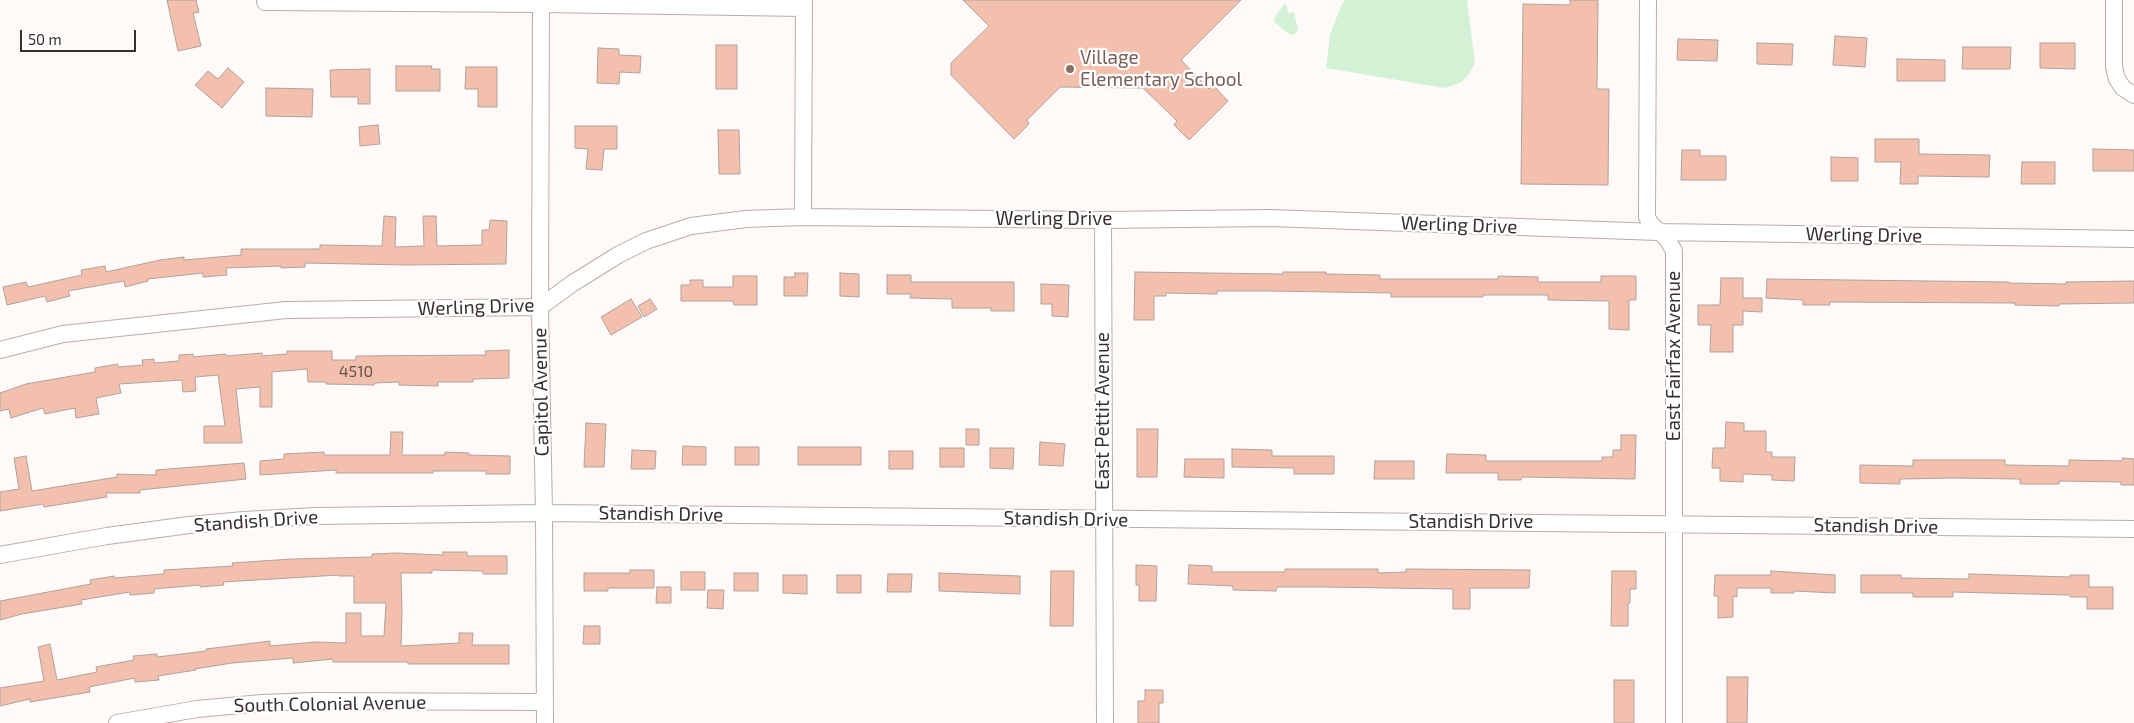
<!DOCTYPE html>
<html>
<head>
<meta charset="utf-8">
<style>
  body { margin:0 }
  #map { position:relative; width:2134px; height:723px; overflow:hidden; background:#fff9f7; font-family:"Exo 2",sans-serif }
  canvas { display:block }
  .scale { position:absolute; left:20px; top:30px; width:116px; height:22px; box-sizing:border-box; border:2px solid #36302e; border-top:0; padding-left:6px; font-size:15px; line-height:18px; white-space:nowrap; color:#36302e; -webkit-text-stroke:4px #fff; paint-order:stroke }
</style>
</head>
<body>
<div id="map">
<canvas width="2134" height="723"></canvas>
<div class="scale">50 m</div>
</div>
<script>
const context = document.querySelector('canvas').getContext('2d');
context.lineJoin = 'round';
function fill(path, color) { context.fillStyle = color; context.fill(path, 'evenodd'); }
const toPath = rows => new Path2D(rows.map(r => 'M' + r).join(''));
function stroke(path, color, width, dash) { context.strokeStyle = color; context.lineWidth = width; context.lineCap = dash ? 'butt' : 'round'; context.setLineDash(dash || []); context.stroke(path); }
function drawText(font, color, halo, rows, align = 'center') {
  context.font = font + ' "Exo 2",sans-serif'; context.lineWidth = 4.5; context.setLineDash([]); context.textBaseline = 'middle'; context.strokeStyle = halo; context.fillStyle = color; for (const [text, x, y, turn = 0] of rows) {
    context.save(); context.translate(x, y); context.rotate((+turn || 0) * Math.PI / 180); context.textAlign = isNaN(turn) ? turn : align; if (halo) context.strokeText(text, 0, 0); context.fillText(text, 0, 0); context.restore();
  }
}
fill(toPath([
  [1345,0,1467,0,1475,63,1469,74,1462,82,1445,88,1326,68,1330,35,1340,8],
  [1284,4,1286,4,1288,13,1294,12,1298,30,1294,35,1289,34,1274,22,1275,17]
]), '#d3f2d5');
const building = toPath([
  [167,0,196,0,199,12,193,13,201,46,178,51,167,0],
  [963,0,1241,0,1181,60,1209,89,1213,85,1228,101,1189,140,1174,125,1177,121,1143,88,1060,87,1027,120,1029,124,1014,139,951,75,951,63,989,26,963,0],
  [1570,0,1598,0,1597,89,1609,89,1608,185,1521,184,1523,4,1570,5,1570,0],
  [1835,36,1867,38,1865,67,1833,65,1835,36],
  [1678,39,1718,40,1717,61,1677,60,1678,39],
  [1757,43,1793,44,1792,65,1757,64,1757,43],
  [2040,43,2075,43,2075,69,2040,68,2040,43],
  [716,45,737,45,737,89,716,89,716,45],
  [1963,47,2011,47,2010,69,1962,69,1963,47],
  [598,48,619,49,619,55,641,56,640,73,620,72,619,84,597,83,598,48],
  [1897,59,1945,60,1945,81,1897,81,1897,59],
  [396,66,432,66,431,69,440,69,440,91,396,91,396,66],
  [466,67,497,67,497,107,478,107,478,89,465,89,466,67],
  [228,68,244,82,222,108,195,85,208,71,218,79,228,68],
  [370,69,370,104,358,104,358,97,331,97,330,70,370,69],
  [266,88,313,89,312,117,266,116,266,88],
  [378,125,380,144,360,146,359,127,378,125],
  [575,126,617,126,617,149,604,149,602,170,586,169,588,149,575,148,575,126],
  [718,130,739,130,740,174,719,174,718,130],
  [1875,139,1919,139,1919,154,1990,155,1989,177,1918,176,1918,184,1900,184,1901,162,1875,162,1875,139],
  [2093,149,2134,150,2134,171,2093,171,2093,149],
  [1682,150,1700,150,1700,156,1726,156,1726,180,1681,180,1682,150],
  [1831,157,1858,158,1858,181,1831,181,1831,157],
  [2022,162,2055,162,2055,184,2021,184,2022,162],
  [384,216,396,217,395,247,424,246,423,216,436,216,437,246,482,245,482,230,489,230,490,220,507,221,506,264,406,265,305,263,305,267,281,268,281,266,226,268,227,275,203,277,203,273,148,279,148,281,125,287,124,281,68,291,70,296,47,302,45,296,7,305,3,287,26,282,28,287,82,275,81,270,105,266,106,272,160,260,184,257,184,260,241,255,241,249,320,249,320,245,382,246,384,216],
  [1135,272,1283,274,1283,272,1326,272,1326,274,1380,275,1380,279,1498,279,1498,276,1538,277,1538,282,1601,282,1601,276,1636,276,1636,300,1629,300,1629,330,1609,329,1609,301,1548,300,1548,295,1483,295,1483,297,1391,297,1391,293,1270,291,1217,291,1217,294,1166,293,1166,296,1154,296,1154,320,1134,320,1135,272],
  [795,273,808,273,807,296,784,296,784,277,795,277,795,273],
  [840,273,859,274,859,297,840,296,840,273],
  [887,275,911,275,911,282,1014,282,1014,311,991,311,991,308,952,308,952,299,910,298,911,294,887,294,887,275],
  [733,276,757,276,757,305,734,305,733,301,681,301,681,285,690,285,690,280,703,280,703,287,733,287,733,276],
  [1721,278,1743,278,1743,298,1762,298,1762,312,1743,311,1743,325,1733,325,1733,352,1710,352,1711,325,1698,325,1698,305,1720,305,1721,278],
  [1767,279,2009,282,2009,283,2066,284,2066,282,2134,281,2134,303,2059,304,2059,306,2015,305,2015,303,1830,302,1830,305,1803,305,1803,300,1766,298,1767,279],
  [1041,284,1069,285,1068,317,1052,316,1052,304,1041,304,1041,284],
  [631,299,642,317,611,335,601,317,631,299],
  [650,299,657,309,644,317,638,306,650,299],
  [509,350,509,378,473,379,473,382,438,382,438,386,399,385,399,382,375,383,374,385,326,384,326,382,308,382,307,369,272,372,272,407,260,407,260,387,236,389,242,443,204,443,204,426,225,426,218,375,195,377,196,391,183,392,182,380,119,384,121,393,96,398,99,414,76,418,75,408,45,414,43,408,11,418,9,409,0,411,0,393,26,384,95,372,95,368,118,364,118,367,143,365,142,360,154,359,154,363,179,361,179,355,193,354,193,357,226,354,226,356,262,353,262,356,287,354,287,351,332,351,332,360,356,360,356,356,486,355,485,351,509,350],
  [1726,422,1744,423,1744,431,1766,431,1766,452,1772,452,1772,457,1795,457,1794,481,1772,480,1772,475,1743,474,1743,482,1720,481,1720,468,1712,468,1713,448,1725,448,1726,422],
  [586,423,606,424,604,467,584,467,586,423],
  [966,429,979,429,979,445,966,445,966,429],
  [1137,429,1158,429,1157,477,1137,477,1137,429],
  [391,432,403,432,402,455,445,455,445,452,469,453,469,455,510,456,510,474,486,474,486,471,433,471,433,473,336,473,336,470,260,475,260,461,284,459,284,454,324,452,324,455,390,455,391,432],
  [1621,435,1636,435,1635,479,1522,477,1521,480,1498,480,1498,473,1446,473,1447,454,1486,455,1486,461,1602,461,1602,457,1613,457,1613,450,1621,450,1621,435],
  [1040,442,1065,444,1063,466,1039,465,1040,442],
  [683,446,706,447,706,465,682,465,683,446],
  [735,447,759,447,759,465,735,465,735,447],
  [798,447,861,447,861,465,798,465,798,447],
  [940,448,964,448,964,467,940,467,940,448],
  [990,448,1014,448,1013,469,990,468,990,448],
  [1232,449,1272,450,1272,456,1334,456,1334,474,1294,474,1294,468,1232,467,1232,449],
  [632,450,656,451,655,469,631,469,632,450],
  [889,451,913,451,913,469,889,469,889,451],
  [26,456,32,491,117,477,117,474,156,475,156,470,244,463,246,479,140,490,140,493,106,493,107,497,44,507,43,504,0,511,0,492,19,489,14,458,26,456],
  [2123,458,2134,459,2134,485,2121,485,2121,482,2059,481,2059,484,2020,484,2020,479,1953,478,1900,479,1900,484,1860,483,1860,465,1913,466,1913,460,2005,460,2005,465,2069,466,2069,460,2122,461,2123,458],
  [1185,459,1224,459,1224,478,1184,477,1185,459],
  [1375,461,1414,461,1414,479,1374,479,1375,461],
  [443,552,467,552,467,556,507,556,507,574,483,574,483,571,432,570,432,573,401,573,402,613,401,646,459,643,459,633,473,633,472,645,509,645,509,664,408,664,408,662,333,662,333,659,293,663,293,658,232,663,195,669,196,670,158,676,159,680,135,682,135,678,89,687,90,692,30,702,30,699,0,706,0,688,44,681,38,647,50,644,57,680,97,672,96,667,134,660,133,656,157,654,157,657,206,651,206,649,270,641,270,646,316,642,346,643,346,613,361,613,361,636,384,636,386,603,354,603,354,576,339,576,339,575,223,582,224,585,200,587,200,585,154,589,154,593,130,595,130,592,81,600,82,604,22,614,0,620,0,601,91,584,90,580,114,576,114,578,164,574,164,570,233,566,232,563,291,559,372,557,372,554,396,553,443,555,443,552],
  [1136,565,1157,566,1156,601,1139,601,1139,585,1136,585,1136,565],
  [1189,565,1212,566,1212,572,1285,572,1285,569,1378,569,1378,573,1406,572,1406,569,1530,570,1529,588,1470,588,1470,609,1453,609,1453,589,1325,587,1277,587,1276,591,1233,590,1233,586,1188,584,1189,565],
  [630,570,654,570,654,588,608,588,608,591,584,591,584,573,630,573,630,570],
  [1051,571,1074,571,1073,626,1050,626,1051,571],
  [1612,571,1636,571,1636,589,1630,589,1630,603,1628,603,1628,626,1611,626,1612,571],
  [1771,571,1835,575,1835,593,1794,591,1794,593,1771,593,1771,588,1737,588,1737,597,1733,596,1733,617,1718,618,1718,596,1714,596,1715,575,1771,575,1771,571],
  [681,572,705,572,705,590,681,590,681,572],
  [734,573,758,573,758,591,734,591,734,573],
  [939,573,1020,576,1020,594,939,591,939,573],
  [888,574,912,574,911,592,887,592,888,574],
  [1969,574,2070,577,2070,575,2089,575,2089,587,2113,587,2113,609,2087,609,2087,597,2070,597,2070,595,1953,592,1953,597,1913,597,1913,593,1861,593,1861,575,1901,575,1901,578,1969,579,1969,574],
  [783,575,807,575,807,594,783,593,783,575],
  [837,575,861,575,861,593,837,593,837,575],
  [657,587,671,587,671,603,656,603,657,587],
  [708,590,724,590,723,609,707,608,708,590],
  [584,626,600,626,600,644,583,644,584,626],
  [1727,677,1748,677,1747,723,1727,723,1727,677],
  [1614,680,1634,680,1634,723,1614,723,1614,680],
  [1145,690,1163,690,1163,703,1159,703,1159,723,1138,723,1138,701,1145,701,1145,690]
]);
fill(building, '#f3c0ad');
stroke(building, '#afa29d', 1);
const minor = toPath([
  [265,0,265,2,541,4,803,8],
  [541,0,540,307,544,513,545,723],
  [1648,0,1647,217,1650,223,1667,239,1674,251,1674,723],
  [2114,0,2114,67,2117,79,2123,88,2134,95],
  [803,217,804,0],
  [1103,220,1105,723],
  [0,350,63,334,286,310,540,307,573,283,618,255,646,241,691,226,746,219,803,217,1103,220,1270,218,1658,232,2134,239],
  [0,555,107,536,189,525,244,520,316,516,544,513,2134,529],
  [117,723,197,709,262,703,312,701,545,702]
]);
stroke(minor, '#baada8', 18);
stroke(minor, '#fff', 16);
for (const [x, y, r, color] of [
  [1070,69,5,"#8d6e63"]
]) { const dot = new Path2D(); dot.arc(x, y, r, 0, 2 * Math.PI); context.fillStyle = color; context.fill(dot); stroke(dot, '#fff', 2); }
drawText('16px', '#65544e', null, [
  ["4510",356,372]
]);
drawText('19px', '#785e54', '#fff', [
  ["Village",1080,58],
  ["Elementary School",1080,80]
], 'left');
drawText('19px', '#36302e', '#fff', [
  ["Werling Drive",1054,219],
  ["Werling Drive",1459,225,2],
  ["Werling Drive",1864,235,1],
  ["Werling Drive",476,307,-2],
  ["East Fairfax Avenue",1674,356,-90],
  ["Capitol Avenue",541,392,-91],
  ["East Pettit Avenue",1103,411,-90],
  ["Standish Drive",661,514,1],
  ["Standish Drive",1066,519,1],
  ["Standish Drive",256,521,-4],
  ["Standish Drive",1471,522],
  ["Standish Drive",1876,526,1],
  ["South Colonial Avenue",330,704,-1]
]);
</script>
</body>
</html>
